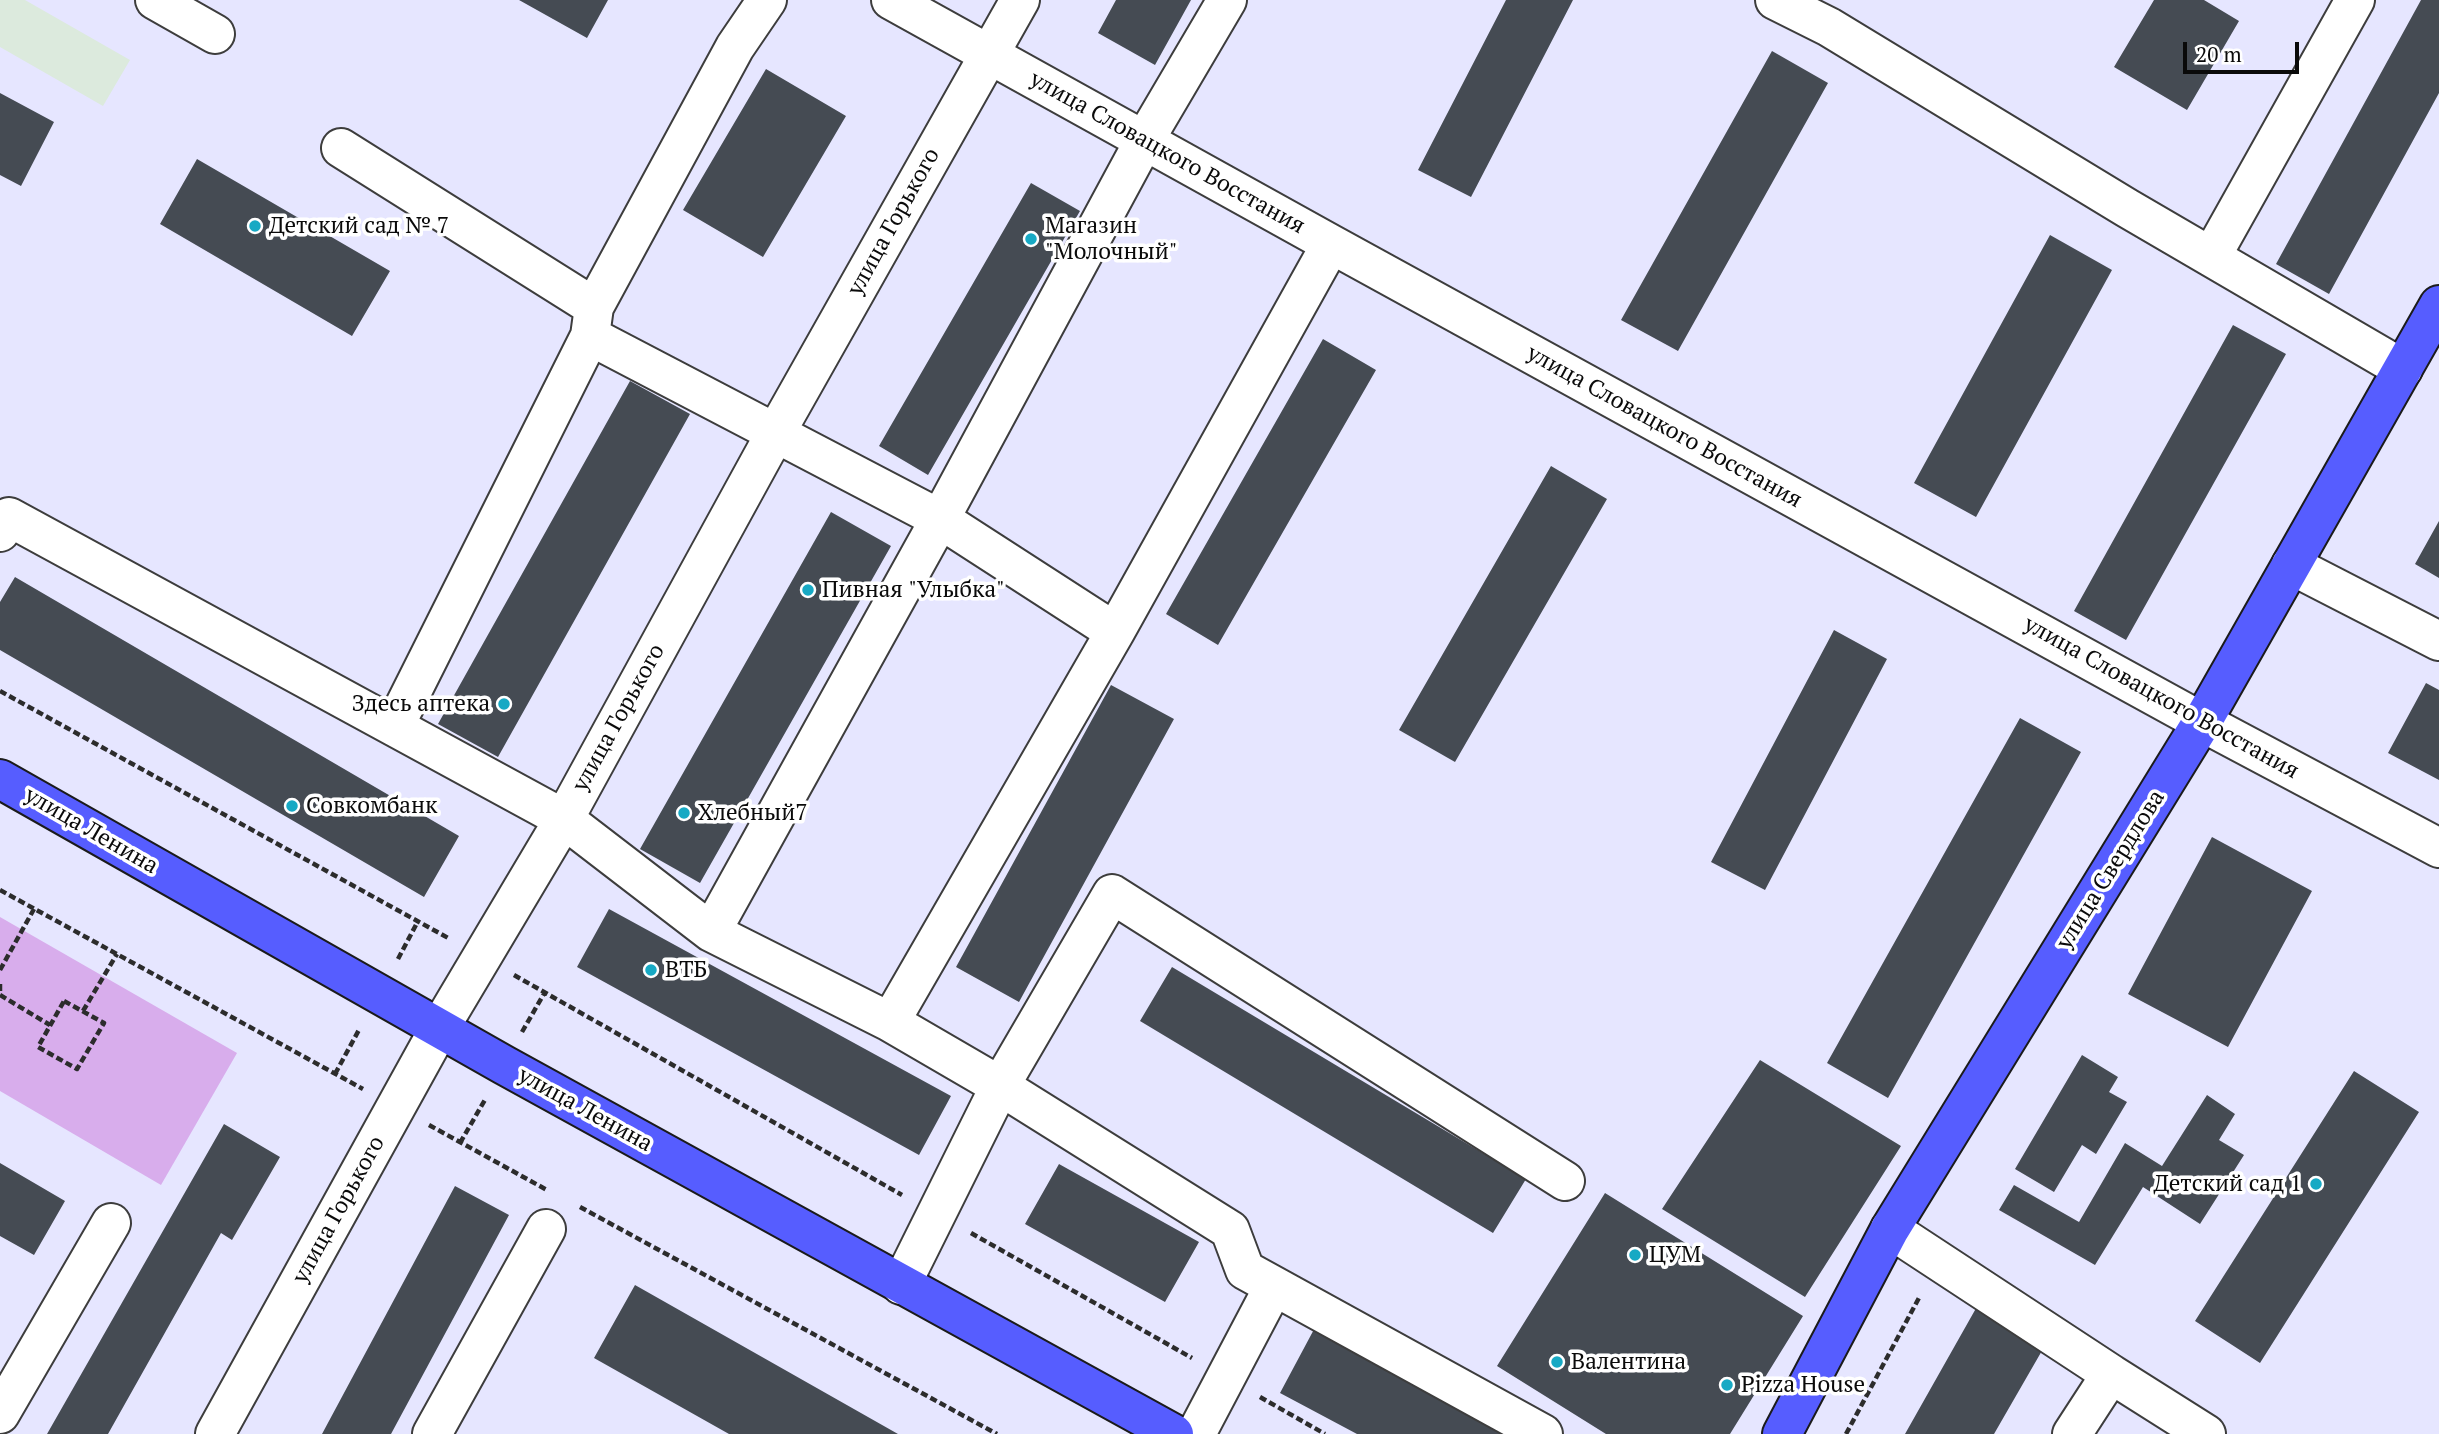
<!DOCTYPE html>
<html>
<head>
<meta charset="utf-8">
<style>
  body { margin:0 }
  #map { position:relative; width:2439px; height:1434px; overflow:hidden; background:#e6e6ff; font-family:"PT Serif",serif }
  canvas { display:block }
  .scale { position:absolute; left:2183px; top:42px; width:116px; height:32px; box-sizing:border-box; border:4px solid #0a0a0a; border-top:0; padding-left:9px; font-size:21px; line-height:24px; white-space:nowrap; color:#0a0a0a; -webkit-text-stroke:5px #fff; paint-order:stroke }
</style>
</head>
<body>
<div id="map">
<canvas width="2439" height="1434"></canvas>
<div class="scale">20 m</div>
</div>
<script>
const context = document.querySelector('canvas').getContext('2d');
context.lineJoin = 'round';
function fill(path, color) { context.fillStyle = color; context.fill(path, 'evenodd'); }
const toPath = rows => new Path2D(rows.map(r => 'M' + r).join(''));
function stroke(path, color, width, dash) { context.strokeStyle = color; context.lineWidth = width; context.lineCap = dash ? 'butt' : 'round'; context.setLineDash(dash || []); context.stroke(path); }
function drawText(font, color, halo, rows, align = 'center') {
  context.font = font + ' "PT Serif",serif'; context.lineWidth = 7; context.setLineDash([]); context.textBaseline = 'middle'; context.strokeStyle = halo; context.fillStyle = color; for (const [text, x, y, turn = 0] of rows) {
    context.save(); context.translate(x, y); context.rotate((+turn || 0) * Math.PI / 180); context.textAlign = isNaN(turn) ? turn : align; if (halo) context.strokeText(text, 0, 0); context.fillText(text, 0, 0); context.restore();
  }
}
fill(toPath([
  [0,0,25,0,130,60,103,106,0,47]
]), '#dceadd');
fill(toPath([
  [0,917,237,1053,161,1185,0,1091]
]), '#d8adec');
fill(toPath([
  [519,0,608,0,587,38],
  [1116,0,1191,0,1155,65,1098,33],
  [1506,0,1573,0,1471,197,1418,170],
  [2154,0,2204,0,2239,21,2187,110,2114,67],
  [2421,0,2439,0,2439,93,2329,294,2276,264],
  [1772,51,1828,83,1678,351,1621,320],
  [766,69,846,116,763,257,683,210],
  [0,93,54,122,21,186,0,175],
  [197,159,390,271,352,336,160,224],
  [1031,183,1080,211,928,475,879,446],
  [2050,235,2112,270,1976,517,1914,483],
  [2233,325,2286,354,2126,640,2074,611],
  [1323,339,1376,370,1218,645,1166,614],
  [630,381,690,414,498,757,438,724],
  [1551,466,1607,499,1455,762,1399,730],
  [831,512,891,546,700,883,640,849],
  [2439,521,2439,578,2415,564],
  [15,577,459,836,424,897,0,650,0,602],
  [1834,630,1887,659,1765,890,1711,862],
  [2426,683,2439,690,2439,780,2388,753],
  [1111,685,1174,719,1019,1002,956,967],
  [2020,718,2081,752,1888,1098,1827,1063],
  [2212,837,2312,891,2228,1047,2128,994],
  [609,909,951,1096,919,1155,577,967],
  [1172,967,1526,1179,1493,1233,1140,1021],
  [2082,1055,2118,1077,2109,1092,2127,1102,2096,1154,2082,1145,2054,1192,2015,1169],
  [1760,1060,1901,1146,1805,1297,1662,1209],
  [2354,1071,2419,1112,2260,1363,2195,1321],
  [2207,1095,2235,1114,2219,1140,2244,1155,2200,1224,2143,1187,2095,1265,1999,1210,2014,1185,2079,1222,2125,1143,2162,1166],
  [224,1124,280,1157,232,1240,221,1233,108,1434,47,1434],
  [0,1163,65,1201,34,1255,0,1236],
  [1059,1164,1199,1242,1165,1302,1025,1224],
  [455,1186,509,1215,391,1434,322,1434],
  [1605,1193,1803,1316,1730,1434,1606,1434,1497,1366],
  [635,1285,898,1434,729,1434,594,1358],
  [1979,1303,2047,1342,1994,1434,1905,1434],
  [1319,1320,1533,1434,1357,1434,1280,1393]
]), '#454b53');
const minor = toPath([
  [155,0,215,34],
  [767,0,735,47,594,307,590,336,940,519,1144,141,1227,0],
  [891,0,1331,244,2202,722,2439,848],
  [1775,0,1829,27,2127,208,2403,369],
  [341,148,594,307],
  [2211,257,2355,0],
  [0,532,9,517,564,819,711,932,890,1022,1000,1086,1230,1230,1245,1270,1543,1434],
  [2291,565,2439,641],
  [395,725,590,336],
  [711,932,940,519,1115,632,1331,244],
  [890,1022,1115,632],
  [1890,1229,2111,1374,2072,1434],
  [901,1285,1000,1086,1112,894,1565,1181],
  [2111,1374,2206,1434],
  [0,1414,111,1223],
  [215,1434,439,1029,564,819,775,434,1020,0],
  [432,1434,546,1229],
  [1196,1434,1274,1286]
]);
const major = toPath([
  [0,779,504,1065,1174,1434],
  [1782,1434,1890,1229,2202,722,2439,305]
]);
stroke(minor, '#3d3d3d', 42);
stroke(major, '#1b1b1b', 42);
stroke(toPath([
  [0,691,450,939],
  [0,890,363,1089],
  [398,959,418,921],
  [0,970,34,909],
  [514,975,902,1195],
  [0,984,0,994],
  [0,995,50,1025],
  [64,1001,104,1023,77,1069,38,1047,64,1001],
  [83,1011,117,954],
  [522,1032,545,992],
  [335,1074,360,1028],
  [429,1125,547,1190],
  [460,1143,486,1098],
  [580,1207,997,1434],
  [971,1233,1192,1358],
  [1260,1397,1325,1434],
  [1846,1434,1920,1296]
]), '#2c2c2c', 4.5, [7, 3.5]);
stroke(minor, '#fff', 38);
stroke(major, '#565dff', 38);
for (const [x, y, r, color] of [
  [255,226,7,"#17a9c4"],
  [1031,239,7,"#17a9c4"],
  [808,590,7,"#17a9c4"],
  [504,704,7,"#17a9c4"],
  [292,806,7,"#17a9c4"],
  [684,813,7,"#17a9c4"],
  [651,970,7,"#17a9c4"],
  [2316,1184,7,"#17a9c4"],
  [1635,1255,7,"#17a9c4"],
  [1557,1362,7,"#17a9c4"],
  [1727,1385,7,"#17a9c4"]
]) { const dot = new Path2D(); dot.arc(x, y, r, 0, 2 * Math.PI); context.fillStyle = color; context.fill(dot); stroke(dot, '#fff', 2.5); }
drawText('23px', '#0a0a0a', '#fff', [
  ["улица Словацкого Восстания",1167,153,29],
  ["улица Горького",894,222,-61],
  ["улица Словацкого Восстания",1664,427,29],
  ["улица Словацкого Восстания",2161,698,29],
  ["улица Горького",619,718,-61],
  ["улица Ленина",91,831,30],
  ["улица Свердлова",2111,870,-58],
  ["улица Ленина",585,1110,29],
  ["улица Горького",339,1210,-61]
]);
drawText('23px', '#0a0a0a', '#fff', [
  ["Детский сад № 7",269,226],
  ["Магазин",1045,226],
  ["\"Молочный\"",1045,252],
  ["Пивная \"Улыбка\"",822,590],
  ["Здесь аптека",490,704,"right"],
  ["Совкомбанк",306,806],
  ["Хлебный7",698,813],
  ["ВТБ",665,970],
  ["Детский сад 1",2302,1184,"right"],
  ["ЦУМ",1649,1255],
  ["Валентина",1571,1362],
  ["Pizza House",1741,1385]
], 'left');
</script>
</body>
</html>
